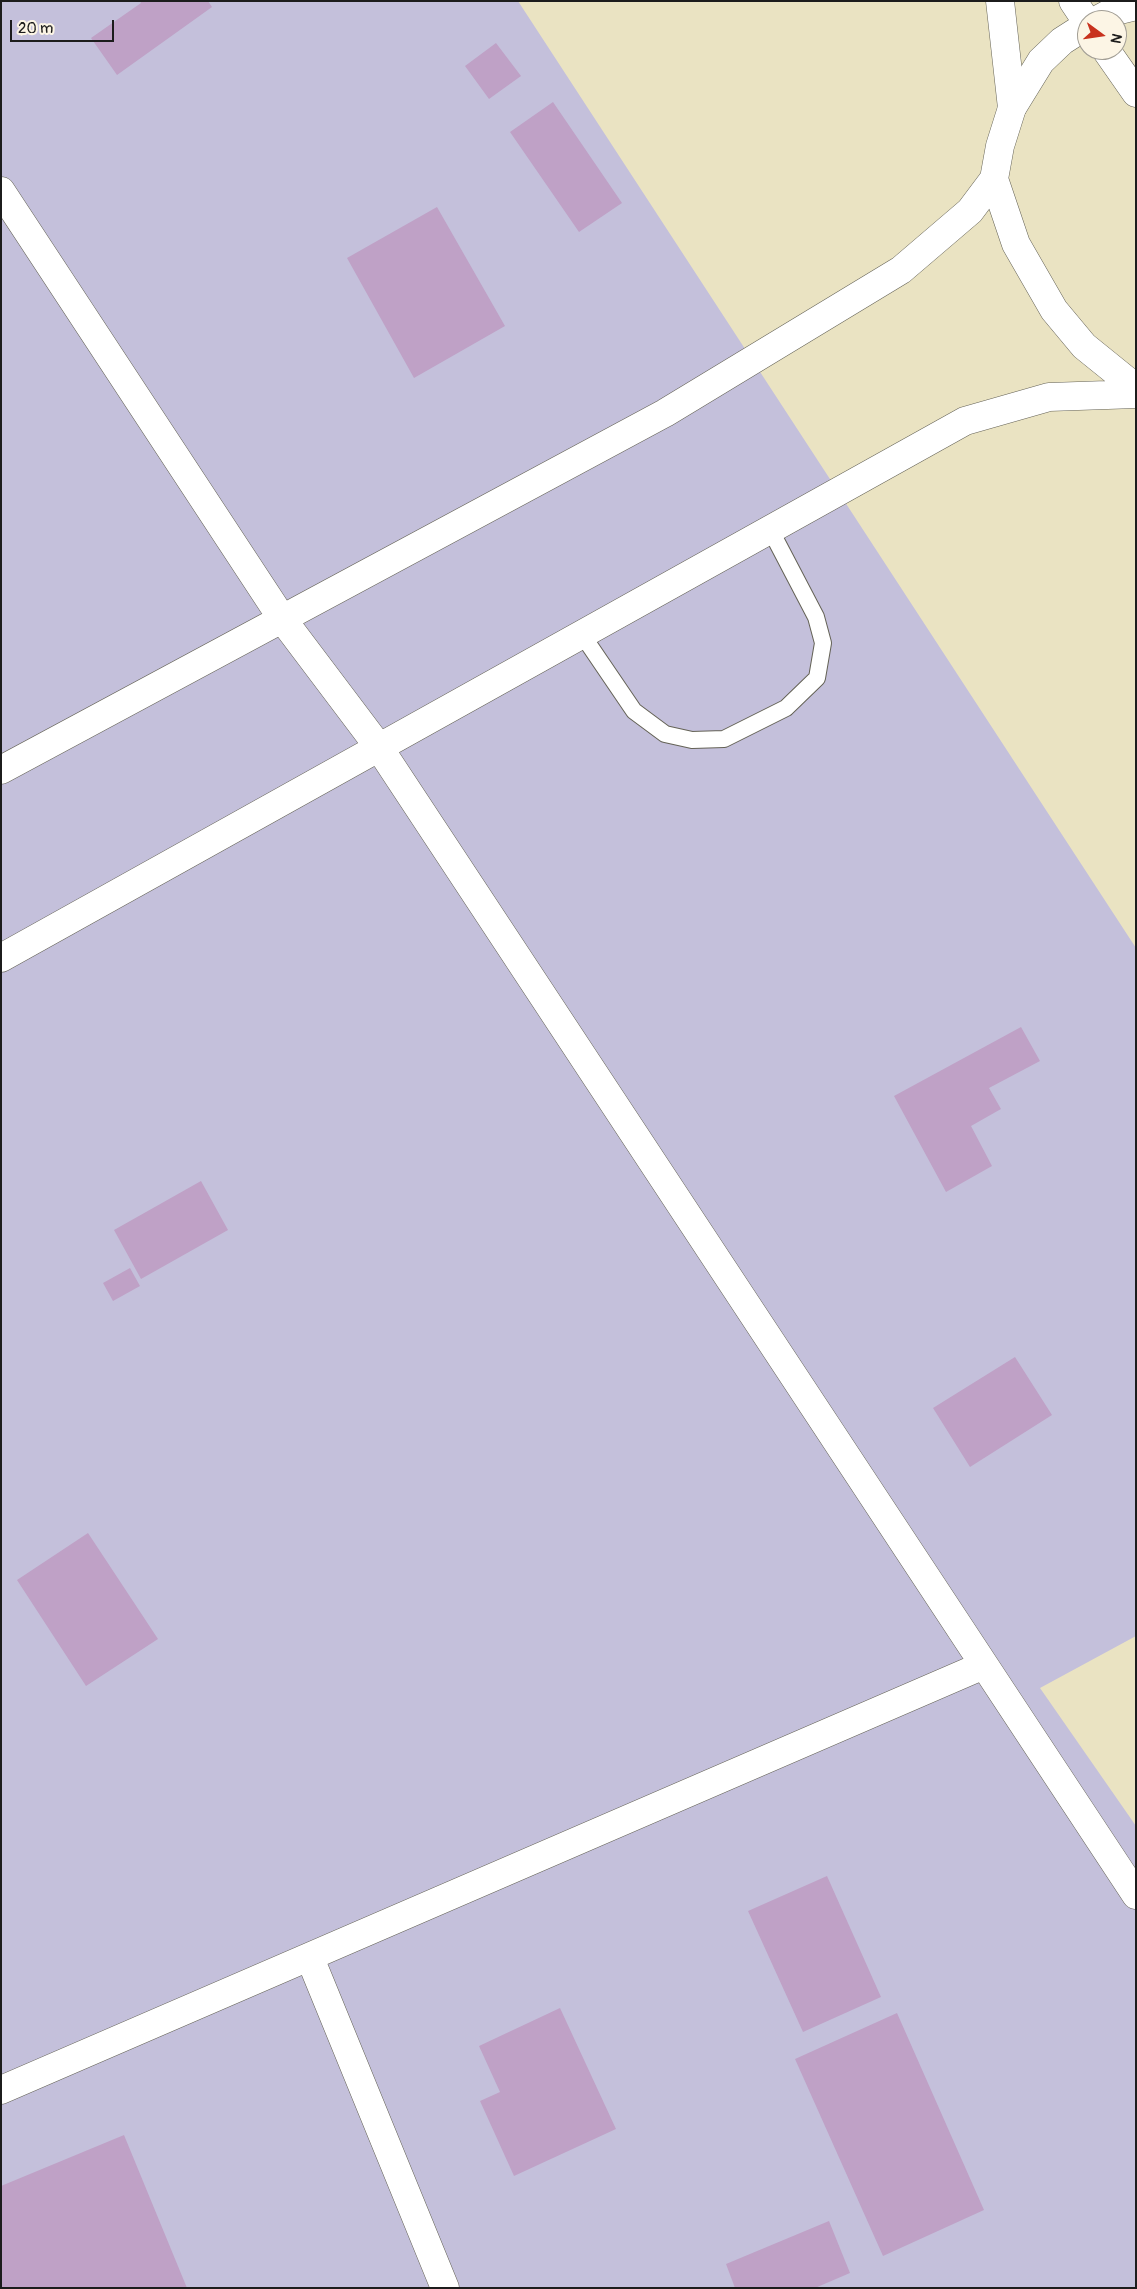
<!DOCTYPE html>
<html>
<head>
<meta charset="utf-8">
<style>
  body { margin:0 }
  #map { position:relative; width:1137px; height:2289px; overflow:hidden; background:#eae3c2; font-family:Pangolin,sans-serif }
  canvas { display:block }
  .frame { position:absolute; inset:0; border:2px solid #1c1c1c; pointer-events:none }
  .north { position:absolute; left:1077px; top:10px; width:50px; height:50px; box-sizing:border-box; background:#fcf5e5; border:1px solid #a29e95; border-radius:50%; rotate:104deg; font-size:14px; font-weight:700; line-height:20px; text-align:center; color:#1c1c1c }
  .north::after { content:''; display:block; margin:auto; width:18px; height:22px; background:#c8321e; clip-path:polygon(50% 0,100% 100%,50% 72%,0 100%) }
  .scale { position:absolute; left:10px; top:20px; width:104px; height:22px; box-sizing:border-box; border:2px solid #1c1c1c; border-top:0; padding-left:6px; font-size:15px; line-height:18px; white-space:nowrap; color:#1c1c1c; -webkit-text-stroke:4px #fcf5e5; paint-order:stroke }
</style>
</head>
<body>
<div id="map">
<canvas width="1137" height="2289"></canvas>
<div class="frame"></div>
<div class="north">N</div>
<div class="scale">20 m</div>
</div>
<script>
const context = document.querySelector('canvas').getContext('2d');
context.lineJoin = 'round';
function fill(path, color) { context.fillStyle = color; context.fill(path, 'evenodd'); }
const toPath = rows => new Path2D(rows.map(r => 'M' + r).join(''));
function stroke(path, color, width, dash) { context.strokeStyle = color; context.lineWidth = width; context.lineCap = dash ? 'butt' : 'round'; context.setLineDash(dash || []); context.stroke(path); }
fill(toPath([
  [1,1,518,1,1136,948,1136,1636,1040,1688,1136,1826,1136,2288,1,2288]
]), '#c4c0db');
fill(toPath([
  [140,1,208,1,212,7,117,75,91,38,141,3],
  [496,43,521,76,489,99,465,66],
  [553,102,622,203,579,232,510,132],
  [437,207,505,326,414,378,347,258],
  [1021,1027,1040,1061,989,1088,1001,1109,971,1126,992,1166,946,1192,894,1096],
  [201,1181,228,1230,141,1279,114,1230],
  [130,1268,140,1286,113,1301,103,1283],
  [1015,1357,1052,1415,970,1467,933,1408],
  [88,1533,158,1639,86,1686,17,1580],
  [827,1876,881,1997,803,2032,748,1911],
  [560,2008,616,2129,514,2176,480,2101,500,2092,479,2046],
  [897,2013,984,2210,883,2256,795,2059],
  [124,2135,187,2288,1,2288,1,2186],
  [829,2221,850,2273,815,2288,735,2288,726,2264]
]), '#bfa1c6');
const lane = toPath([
  [581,633,634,711,665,734,692,740,724,739,786,708,817,678,823,643,816,617,770,529]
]);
const street = toPath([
  [1097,20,1112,12,1136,6],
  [994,179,1016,244,1054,310,1084,346,1136,388],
  [1,191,283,620,378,746,1136,1895],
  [1,770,665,413,901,270,970,211,994,179,1000,146,1012,108,1041,61,1062,41,1087,25],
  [1,958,965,421,1049,397,1136,394],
  [310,1958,445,2288],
  [1,2090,984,1665]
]);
const highway = toPath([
  [1000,1,1012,108],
  [1073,1,1087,22],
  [1106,50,1136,93]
]);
stroke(lane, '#646256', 18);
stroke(street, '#646256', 29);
stroke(highway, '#646256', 29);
stroke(lane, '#fff', 16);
stroke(street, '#fff', 28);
stroke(highway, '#fff', 28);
</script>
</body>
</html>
